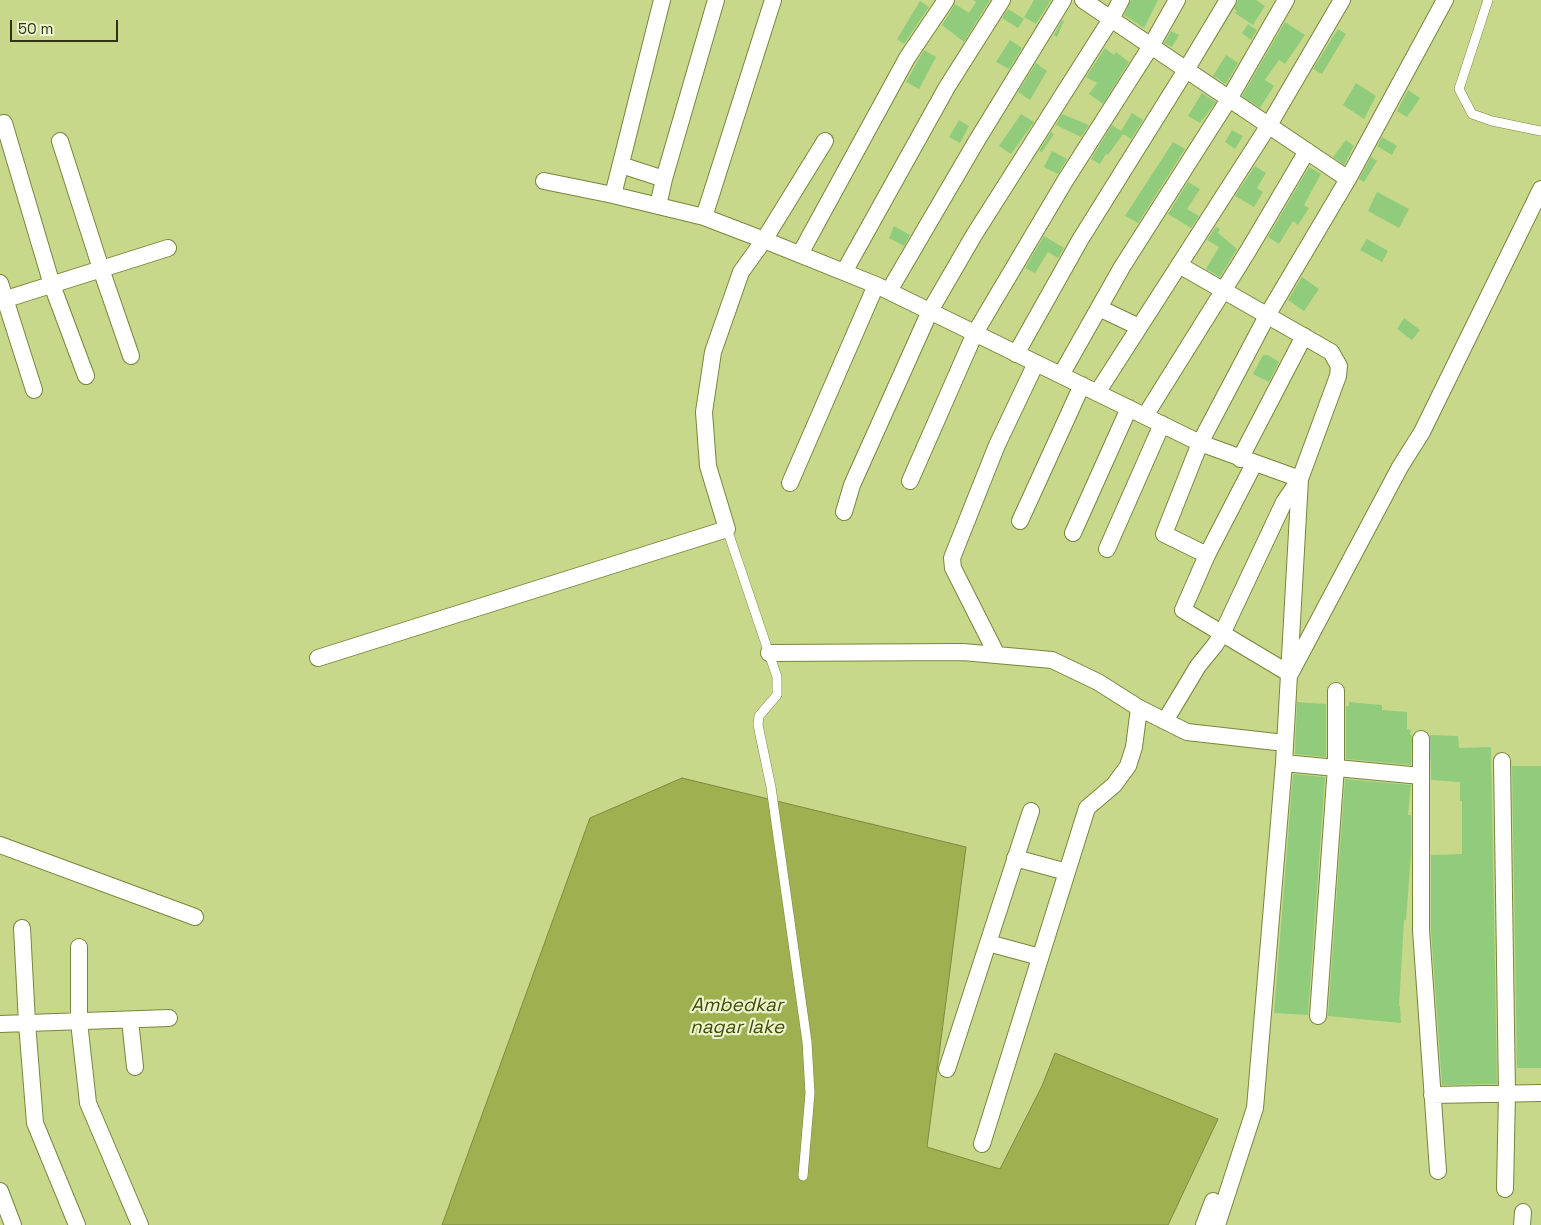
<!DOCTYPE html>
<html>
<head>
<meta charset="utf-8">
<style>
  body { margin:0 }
  #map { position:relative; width:1541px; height:1225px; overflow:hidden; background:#c8d88b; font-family:"Space Grotesk",sans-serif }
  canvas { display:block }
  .scale { position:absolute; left:10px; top:20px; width:108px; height:22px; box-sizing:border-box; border:2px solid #2d3314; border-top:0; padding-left:6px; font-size:15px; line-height:18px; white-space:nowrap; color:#2d3314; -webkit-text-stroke:4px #ebf4ce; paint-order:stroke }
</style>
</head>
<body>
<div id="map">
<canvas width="1541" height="1225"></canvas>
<div class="scale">50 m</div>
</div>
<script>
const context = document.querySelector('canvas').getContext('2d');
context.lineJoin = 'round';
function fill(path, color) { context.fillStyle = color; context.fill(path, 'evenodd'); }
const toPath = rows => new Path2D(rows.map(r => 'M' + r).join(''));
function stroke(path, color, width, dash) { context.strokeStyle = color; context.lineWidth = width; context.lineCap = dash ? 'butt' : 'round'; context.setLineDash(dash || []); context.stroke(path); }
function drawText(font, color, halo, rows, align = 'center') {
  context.font = font + ' "Space Grotesk",sans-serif'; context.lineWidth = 4.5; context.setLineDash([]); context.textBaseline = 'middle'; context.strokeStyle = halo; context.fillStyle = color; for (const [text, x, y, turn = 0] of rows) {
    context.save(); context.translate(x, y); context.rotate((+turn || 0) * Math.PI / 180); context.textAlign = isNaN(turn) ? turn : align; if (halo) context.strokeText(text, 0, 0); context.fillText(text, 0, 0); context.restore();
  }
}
const water = toPath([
  [682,778,966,847,927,1147,1000,1169,1042,1086,1055,1053,1218,1119,1168,1225,442,1225,590,818,682,778]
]);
fill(water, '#9fb050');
stroke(water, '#7d8a3e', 1);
fill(toPath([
  [973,0,990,0,964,42,942,25,955,4,969,13,976,2],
  [1034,0,1051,0,1036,24,1024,17],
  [1131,0,1158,0,1144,28,1124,15],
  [1238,0,1256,0,1265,6,1253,25,1235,13,1237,11,1234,9],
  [920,1,929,7,904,44,897,39],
  [1008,9,1024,19,1018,28,1002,18],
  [1062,20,1064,21,1057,37,1054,35],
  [1285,22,1305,35,1285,64,1279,60,1265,80,1274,86,1260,108,1242,96],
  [1248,24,1257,30,1251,40,1242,33],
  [1338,29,1346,34,1322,74,1313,69],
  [1171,31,1179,35,1172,47,1164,43],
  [1010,40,1022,48,1009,69,996,62],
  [1105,48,1114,55,1116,52,1129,62,1103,104,1089,94,1097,83,1086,77],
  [924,50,936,57,919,89,906,82],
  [1226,55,1238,63,1226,84,1213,76],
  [1036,63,1047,71,1030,100,1018,92],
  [1356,83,1376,96,1364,119,1343,105],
  [1408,90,1420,98,1407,117,1397,111],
  [1202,93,1216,102,1200,123,1188,116],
  [1132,113,1143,120,1131,139,1123,134,1108,155,1106,154,1100,164,1091,159,1112,125,1121,131],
  [1021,114,1034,122,1011,154,999,146],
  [1062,114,1089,125,1081,137,1056,125],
  [959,120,969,126,960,143,949,137],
  [1232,130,1243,136,1235,149,1225,142],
  [1051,132,1054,134,1042,152,1039,151],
  [1382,137,1397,146,1392,155,1377,146],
  [1346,140,1354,146,1344,165,1333,157],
  [1173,142,1185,149,1138,223,1125,216],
  [1052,151,1067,159,1058,174,1044,167],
  [1371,157,1377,161,1364,182,1359,179],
  [1255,166,1266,173,1257,188,1263,192,1254,207,1235,196],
  [1309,167,1321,174,1304,205,1309,208,1298,225,1293,221,1279,244,1268,237],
  [1188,182,1200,189,1187,209,1199,216,1191,228,1168,214],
  [1377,192,1409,209,1399,228,1368,211],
  [894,226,910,235,904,246,889,238],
  [1216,227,1220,229,1218,233,1237,249,1220,277,1206,269,1219,247,1207,240],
  [1044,236,1064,248,1058,258,1048,252,1035,273,1025,268],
  [1367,239,1388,251,1382,262,1360,250],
  [1302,277,1319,289,1304,311,1288,300],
  [1404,318,1420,330,1412,340,1397,329],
  [1263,355,1268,355,1279,362,1269,382,1253,374],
  [1297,702,1326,704,1326,757,1295,754],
  [1349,702,1382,705,1382,710,1407,712,1407,729,1411,730,1410,735,1412,735,1411,765,1346,759,1346,706,1349,706],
  [1430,735,1458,736,1459,748,1491,747,1497,1084,1442,1085,1431,930,1431,855,1462,854,1462,801,1460,801,1460,782,1431,780],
  [1512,766,1541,766,1541,1068,1517,1068],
  [1293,774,1325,777,1308,1015,1274,1013],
  [1345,779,1411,785,1408,815,1411,815,1411,854,1406,920,1404,920,1399,1006,1400,1006,1401,1023,1328,1016]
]), '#90cc7c');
const lane = toPath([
  [1488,0,1459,89,1472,114,1492,121,1541,131],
  [727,529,777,677,777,695,759,716,758,725,771,787,807,1042,810,1093,803,1176]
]);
const street = toPath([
  [1083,0,1348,179],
  [4,123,52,285,86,376],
  [60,141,101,269,131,356],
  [621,165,664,179,658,206],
  [664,179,716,0],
  [544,181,613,195,704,217,764,240,876,285,1200,443,1300,479,1284,502,1222,634,1215,645,1198,666,1165,721],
  [613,195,662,0],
  [704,217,773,0],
  [800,254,907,58,946,0],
  [1179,265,1331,352,1339,366,1338,376,1300,479,1284,763,1255,1108,1217,1225],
  [844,272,947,87,1002,0],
  [0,283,34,390],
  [889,291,976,142,1063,0],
  [0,301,168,248],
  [1099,308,1139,327],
  [1016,354,1080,240,1186,70,1228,0],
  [1061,375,1122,267,1229,99,1286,0],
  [1097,393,1269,125,1342,0],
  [1145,416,1248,251,1307,151],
  [1240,459,1304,336],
  [1254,464,1207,555,1183,610,1290,674,1400,467,1422,432,1541,189],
  [910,481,975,333,1065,181,1151,46,1177,0],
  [790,483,876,285],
  [844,512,852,485,930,311,974,235,1111,19,1121,0],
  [1020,521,1082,385],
  [1073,533,1129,408],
  [1107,549,1162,424],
  [1207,555,1164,534,1200,443,1268,314,1348,179,1445,0],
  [769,653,963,652,1052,660,1098,682,1139,708],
  [997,655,953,568,952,558,997,445,1036,363],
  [318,658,727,529,708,466,704,412,713,352,741,272,764,240,825,141],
  [1421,739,1421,930,1438,1171],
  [1502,761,1507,1093,1505,1189],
  [1284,763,1421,776],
  [0,845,195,917],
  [1015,858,1067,872],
  [22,928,27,1023,35,1123,77,1225],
  [988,943,1040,957],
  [79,947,79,1022,88,1103,140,1225],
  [1318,1016,1336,767,1336,691],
  [130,1020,135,1067],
  [0,1024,169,1018],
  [947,1069,1031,811],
  [1432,1095,1541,1093],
  [982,1144,1087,808,1114,785,1128,766,1134,747,1139,708,1187,732,1285,743],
  [0,1191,13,1225],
  [1204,1225,1213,1201],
  [1522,1225,1523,1212]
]);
stroke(lane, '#78863b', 10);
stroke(street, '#78863b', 18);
stroke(lane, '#fff', 9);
stroke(street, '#fff', 16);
drawText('italic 19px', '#434d01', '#ebf4ce', [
  ["Ambedkar",737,1006],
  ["nagar lake",737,1028]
]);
</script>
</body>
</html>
